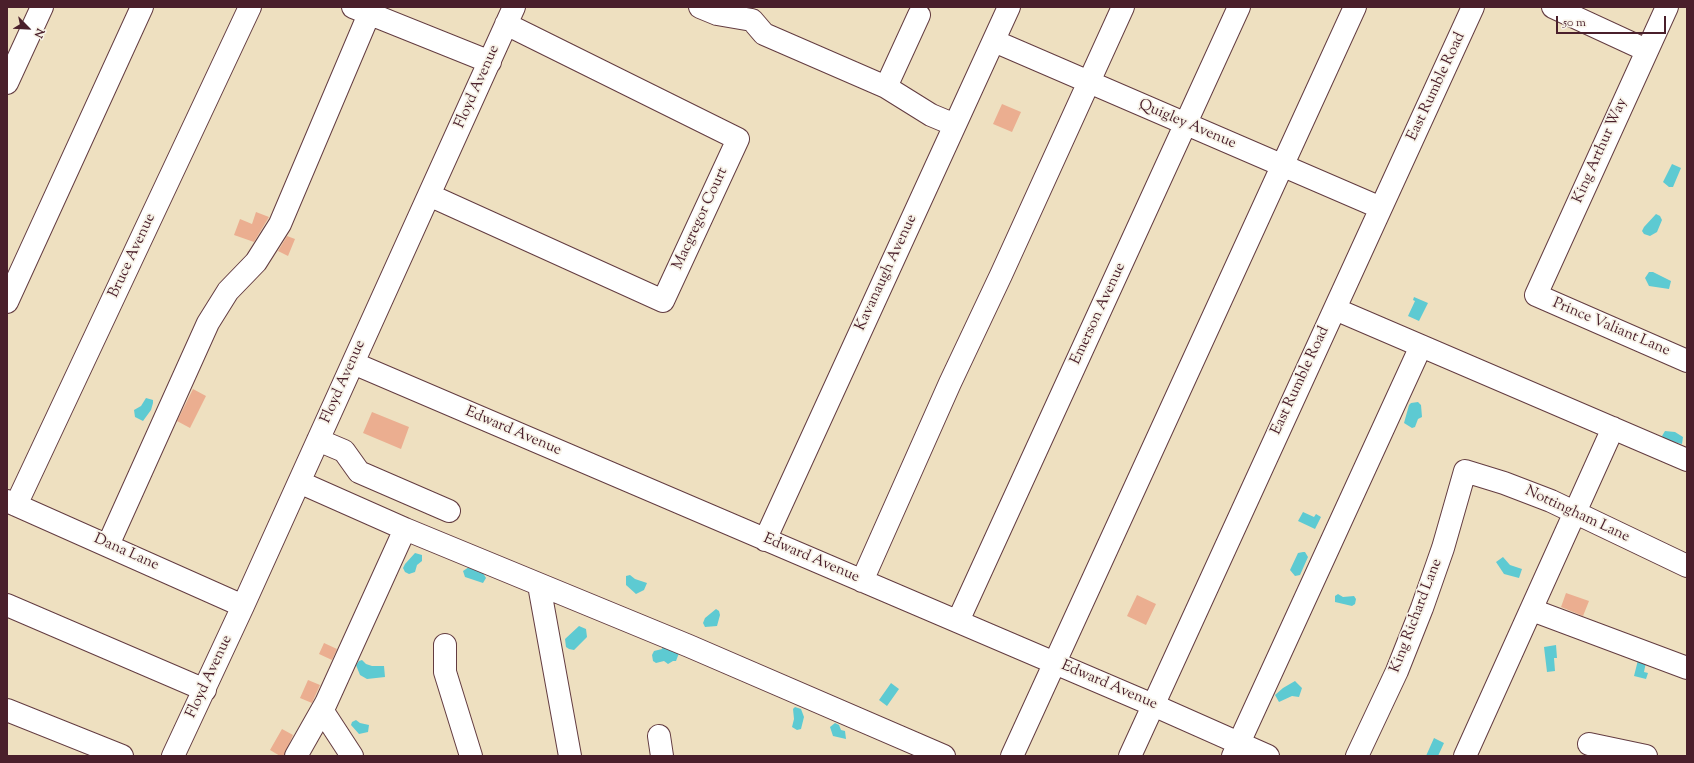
<!DOCTYPE html>
<html>
<head>
<meta charset="utf-8">
<style>
  body { margin:0 }
  #map { position:relative; width:1694px; height:763px; overflow:hidden; background:#eee0c0; font-family:"Sorts Mill Goudy",serif }
  canvas { display:block }
  .frame { position:absolute; inset:0; border:8px solid #4a1f2b; pointer-events:none }
  .north { position:absolute; left:8px; top:8px; width:40px; height:40px; -webkit-text-stroke:3px #f7f3e8; paint-order:stroke; rotate:114deg; font-size:11px; font-weight:700; line-height:16px; text-align:center; color:#4a1f2b }
  .north::after { content:''; display:block; margin:auto; width:14px; height:18px; background:#4a1f2b; clip-path:polygon(50% 0,100% 100%,50% 72%,0 100%) }
  .scale { position:absolute; left:1556px; top:16px; width:110px; height:18px; box-sizing:border-box; border:2px solid #4a1f2b; border-top:0; padding-left:5px; font-size:12px; line-height:14px; white-space:nowrap; color:#4a1f2b; -webkit-text-stroke:3px #f7f3e8; paint-order:stroke }
</style>
</head>
<body>
<div id="map">
<canvas width="1694" height="763"></canvas>
<div class="frame"></div>
<div class="north">N</div>
<div class="scale">50 m</div>
</div>
<script>
const context = document.querySelector('canvas').getContext('2d');
context.lineJoin = 'round';
function fill(path, color) { context.fillStyle = color; context.fill(path, 'evenodd'); }
const toPath = rows => new Path2D(rows.map(r => 'M' + r).join(''));
function stroke(path, color, width, dash) { context.strokeStyle = color; context.lineWidth = width; context.lineCap = dash ? 'butt' : 'round'; context.setLineDash(dash || []); context.stroke(path); }
function drawText(font, color, halo, rows, align = 'center') {
  context.font = font + ' "Sorts Mill Goudy",serif'; context.lineWidth = 3.5; context.setLineDash([]); context.textBaseline = 'middle'; context.strokeStyle = halo; context.fillStyle = color; for (const [text, x, y, turn = 0] of rows) {
    context.save(); context.translate(x, y); context.rotate((+turn || 0) * Math.PI / 180); context.textAlign = isNaN(turn) ? turn : align; if (halo) context.strokeText(text, 0, 0); context.fillText(text, 0, 0); context.restore();
  }
}
fill(toPath([
  [1672,164,1681,168,1673,187,1669,187,1663,182],
  [1656,214,1660,216,1662,220,1657,232,1650,236,1644,234,1642,231,1644,227],
  [1649,272,1653,272,1671,281,1669,289,1649,286,1645,278],
  [1414,297,1428,303,1419,321,1408,316,1415,301,1413,300],
  [146,398,153,400,153,403,151,410,143,421,135,417,134,410,141,406],
  [1418,402,1421,405,1422,417,1418,419,1415,427,1412,428,1404,423,1409,405,1411,403],
  [1665,431,1675,432,1683,437,1682,444,1665,440,1662,436],
  [1303,512,1314,517,1316,514,1321,517,1315,529,1298,521],
  [1303,552,1305,552,1308,557,1300,575,1295,576,1290,570,1298,553],
  [415,553,422,555,422,561,417,565,415,572,409,574,405,572,403,568,405,564],
  [1503,557,1510,565,1522,569,1519,578,1504,574,1496,562],
  [469,567,483,573,486,578,483,583,465,577,463,571],
  [630,575,635,579,647,583,644,590,636,594,626,585,626,576],
  [1338,594,1343,597,1354,596,1356,599,1355,604,1352,606,1335,602,1335,596],
  [716,609,719,611,720,615,717,626,705,627,703,623,705,618],
  [579,626,586,629,587,637,574,650,569,649,566,647,565,639],
  [1556,645,1557,658,1554,658,1555,671,1547,672,1544,647],
  [663,646,679,653,676,661,673,661,668,664,664,661,656,663,653,661,652,655,654,651,662,649],
  [362,660,366,664,372,666,384,666,385,677,367,679,360,675,356,665,359,661],
  [1638,660,1646,662,1644,672,1648,673,1646,679,1634,676],
  [1295,681,1302,688,1299,697,1292,696,1279,702,1275,695,1283,688],
  [891,683,899,689,887,706,879,700],
  [795,707,801,709,804,717,801,729,797,730,792,727,794,719,793,709],
  [356,720,360,723,369,725,368,732,359,734,351,725,352,722],
  [835,723,839,725,841,730,845,731,846,739,833,736,830,727],
  [1434,738,1444,743,1438,756,1426,756]
]), '#5dcad2');
fill(toPath([
  [1002,104,1021,112,1012,132,993,124],
  [256,212,269,217,254,242,234,235,240,219,252,224],
  [287,236,295,239,288,256,278,251],
  [193,389,206,396,190,428,177,421],
  [372,412,409,427,401,449,363,433],
  [1566,593,1589,601,1583,616,1561,607],
  [1137,595,1156,604,1146,625,1127,616],
  [324,643,337,649,332,660,319,654],
  [308,680,320,685,312,703,300,698],
  [282,729,293,735,284,756,280,756,270,750]
]), '#ebae90');
const minor = toPath([
  [353,7,490,62],
  [700,7,717,14,752,20,764,34,886,87,931,115,955,125],
  [1553,7,1646,50],
  [1667,7,1536,295,1687,361],
  [994,41,1381,208],
  [7,83,42,7],
  [886,87,919,15],
  [429,195,663,301,738,139,506,24],
  [7,302,142,7],
  [1335,309,1687,460],
  [353,363,1153,705,1268,756],
  [318,440,344,451,359,472,449,511],
  [299,482,405,529,689,646,944,756],
  [7,501,243,606],
  [16,505,250,7],
  [765,540,1009,7],
  [108,545,208,323,228,291,256,262,280,224,369,14],
  [862,581,950,383,1001,275,1123,7],
  [539,585,570,756],
  [7,605,205,690],
  [1532,610,1687,668],
  [958,621,1239,7],
  [445,645,445,672,471,756],
  [7,710,122,756],
  [322,710,352,756],
  [659,736,662,756],
  [1589,744,1646,756],
  [173,756,243,606,514,7],
  [296,756,326,703,405,529],
  [1012,756,1355,7],
  [1130,756,1473,7],
  [1233,756,1421,346],
  [1357,756,1397,671,1422,608,1443,548,1465,471,1504,483,1551,501,1687,566],
  [1465,756,1613,428]
]);
stroke(minor, '#633c41', 24);
stroke(minor, '#fff', 22);
drawText('15px', '#4a1f2b', '#f7f3e8', [
  ["Floyd Avenue",478,87,-66],
  ["East Rumble Road",1437,87,-65],
  ["Quigley Avenue",1187,125,23],
  ["King Arthur Way",1601,151,-66],
  ["Macgregor Court",701,219,-65],
  ["Bruce Avenue",133,256,-65],
  ["Kavanaugh Avenue",887,273,-65],
  ["Emerson Avenue",1099,314,-65],
  ["Prince Valiant Lane",1611,328,23],
  ["East Rumble Road",1301,381,-65],
  ["Floyd Avenue",344,382,-66],
  ["Edward Avenue",513,432,23],
  ["Nottingham Lane",1577,515,25],
  ["Dana Lane",126,553,24],
  ["Edward Avenue",811,559,23],
  ["King Richard Lane",1417,616,-69],
  ["Floyd Avenue",210,677,-65],
  ["Edward Avenue",1109,686,23]
]);
</script>
</body>
</html>
